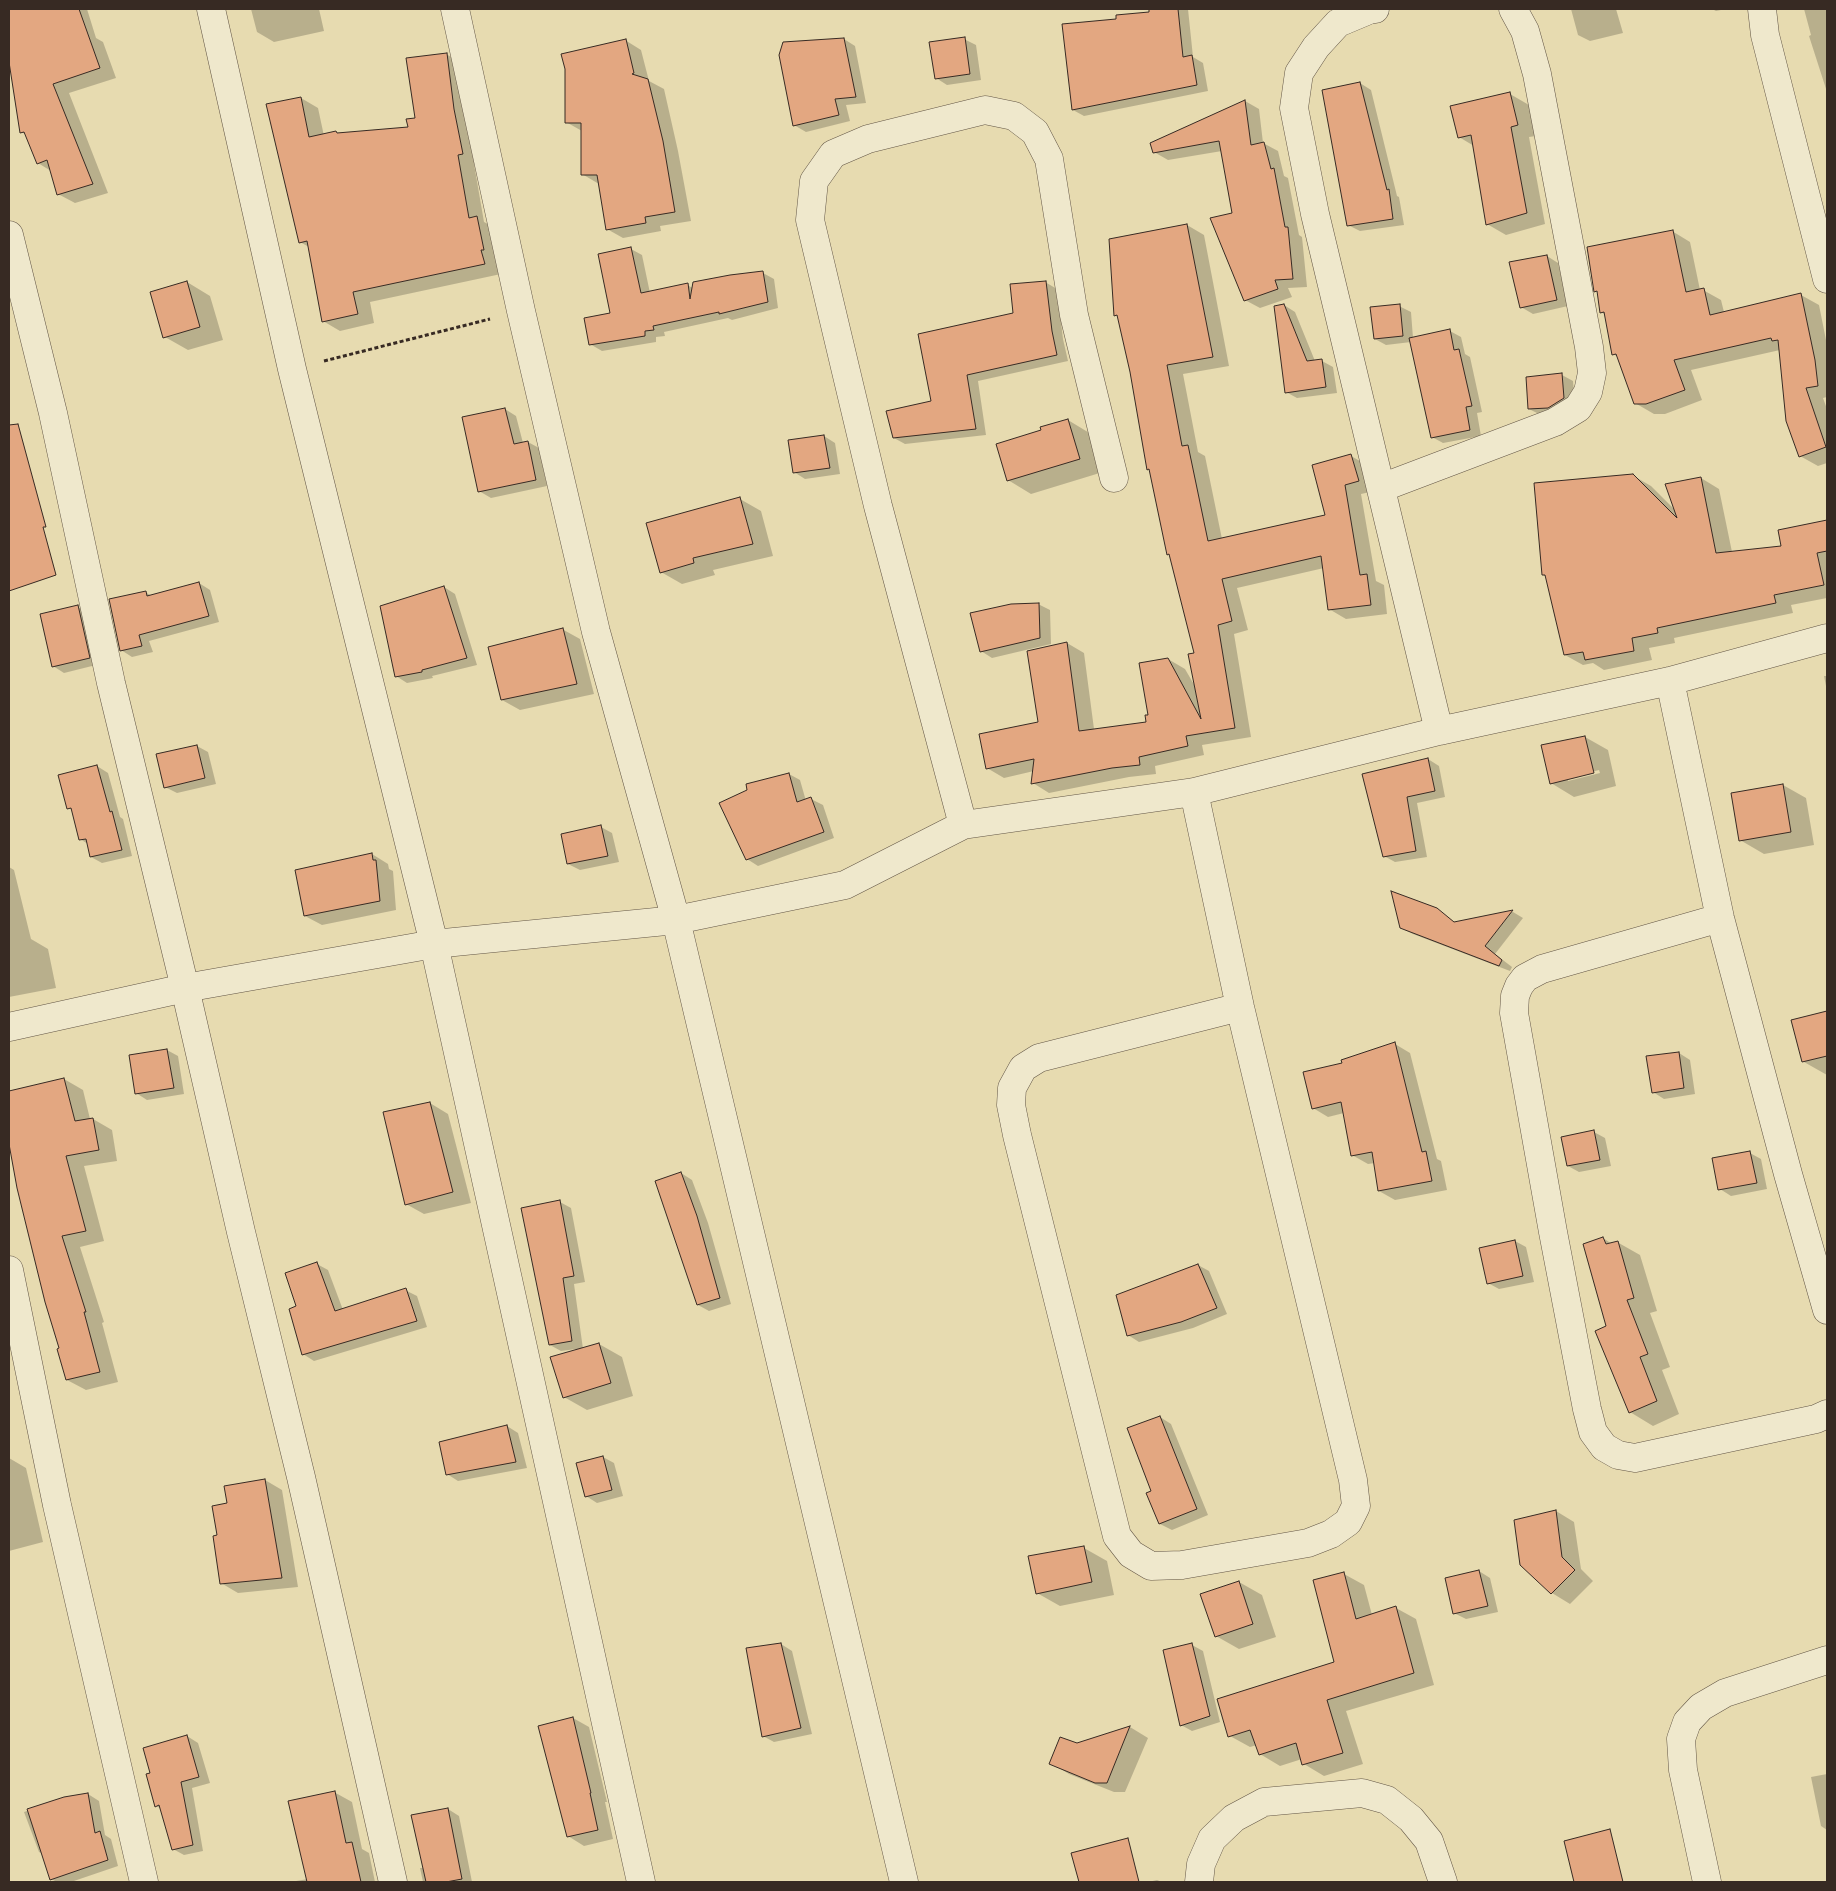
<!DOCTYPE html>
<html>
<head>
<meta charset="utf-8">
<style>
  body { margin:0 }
  #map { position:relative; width:1836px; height:1891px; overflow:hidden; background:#e7dbb0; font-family:"IM FELL Great Primer",serif }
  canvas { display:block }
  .frame { position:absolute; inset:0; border:10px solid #372a23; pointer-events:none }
</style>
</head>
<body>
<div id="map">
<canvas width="1836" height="1891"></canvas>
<div class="frame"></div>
</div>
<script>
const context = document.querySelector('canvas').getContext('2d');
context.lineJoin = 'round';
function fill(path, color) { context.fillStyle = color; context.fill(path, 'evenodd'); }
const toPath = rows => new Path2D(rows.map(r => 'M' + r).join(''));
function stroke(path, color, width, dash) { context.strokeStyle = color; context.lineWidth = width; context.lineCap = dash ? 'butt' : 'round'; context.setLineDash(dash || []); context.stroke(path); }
fill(toPath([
  [9,9,87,9,96,38,103,42,116,78,69,93,108,193,75,203,58,194,51,171,38,163,27,135,21,132,14,58,9,38],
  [251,9,319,9,324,31,274,42,257,32],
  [1150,9,1188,9,1193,57,1203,63,1208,91,1084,116,1073,110,1117,20,1151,13],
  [1571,9,1616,9,1623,33,1590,41,1578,35],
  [1712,9,1726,9,1716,11],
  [1804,9,1827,9,1827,92,1809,36,1811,35],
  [844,39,855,46,866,103,846,105,850,121,806,132,794,125],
  [964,39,976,45,981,80,947,85,936,78],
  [625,40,641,50,649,81,664,89,678,151,691,221,660,226,661,231,623,238,607,229,599,184,582,174,582,131,566,122],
  [446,54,463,64,479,163,474,164,484,222,494,227,501,274,370,302,374,323,340,331,323,321,309,247,300,242,301,98,318,108,324,136,409,128,417,119],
  [1360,83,1371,90,1397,196,1399,197,1404,225,1360,231,1348,225],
  [1510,94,1529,105,1536,136,1529,137,1545,224,1506,235,1487,224,1474,146,1459,137],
  [1245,101,1259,109,1263,143,1278,151,1284,176,1288,178,1299,235,1302,237,1307,287,1288,288,1292,297,1260,308,1245,300,1233,214,1222,151,1168,160,1154,152],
  [1187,225,1204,235,1229,366,1183,374,1198,452,1205,456,1222,539,1327,515,1351,456,1367,465,1375,491,1361,494,1376,581,1384,585,1387,614,1346,619,1329,609,1324,568,1237,588,1248,630,1234,634,1251,737,1202,745,1204,755,1155,766,1156,774,1129,777,1049,793,1033,783,1034,771,1004,778,987,768,1039,723,1028,652,1067,643,1084,653,1094,729,1148,723,1168,659,1185,669,1196,688,1195,654,1171,555,1168,554,1150,470,1149,469,1131,372,1119,317,1115,315],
  [1672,231,1690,242,1700,290,1703,290,1721,300,1724,312,1801,295,1819,305,1827,345,1827,397,1823,398,1827,409,1827,463,1818,466,1800,456,1780,350,1691,370,1702,400,1665,414,1654,414,1635,403,1618,357,1613,354,1606,315,1601,312,1599,293,1596,291],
  [631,249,642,255,650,293,687,285,693,288,763,273,774,279,778,308,732,320,728,318,664,332,665,336,656,337,656,342,602,351,590,344,612,314],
  [1547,256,1558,263,1568,306,1533,314,1521,307],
  [187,282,210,296,223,340,188,350,165,337],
  [1045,282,1057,289,1063,339,1068,361,978,381,986,435,905,444,894,438,932,402],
  [1284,305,1295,312,1315,361,1322,361,1333,367,1337,393,1297,398,1286,392],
  [1399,306,1411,312,1413,338,1450,331,1461,337,1465,354,1470,357,1482,412,1477,413,1481,436,1443,443,1432,437,1411,342,1386,345,1375,339],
  [1562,375,1573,381,1575,405,1541,415,1529,409],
  [505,409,516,416,523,443,528,442,539,448,547,486,491,498,479,491],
  [1068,420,1091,434,1103,472,1031,494,1008,480,1043,431],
  [824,436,835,443,840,474,805,479,794,472],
  [1632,475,1651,486,1676,511,1701,478,1719,489,1732,552,1782,547,1779,531,1827,521,1827,598,1791,605,1793,613,1674,638,1675,643,1649,648,1652,660,1604,670,1593,663,1583,665,1565,655,1547,577,1543,575],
  [740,499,761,511,773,556,713,570,715,575,682,584,661,572],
  [199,583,210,590,219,622,149,641,153,652,132,657,121,650,145,592,152,596],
  [444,587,455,594,477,665,432,676,433,678,407,683,396,676],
  [1038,604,1050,610,1051,644,992,658,981,651],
  [78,607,89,613,100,664,64,673,53,666],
  [562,629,580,639,594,694,520,710,502,700],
  [1824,676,1827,676,1827,691],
  [1585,737,1608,750,1616,786,1574,797,1551,783],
  [1599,770,1600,773,1568,781,1568,778],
  [197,746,208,752,216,784,177,793,165,787],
  [1428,759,1439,766,1445,797,1417,803,1427,857,1395,862,1384,856,1364,775],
  [97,766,108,773,120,817,123,819,132,856,102,863,91,857,88,844,80,839,73,811,69,808],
  [789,774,800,780,806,801,811,799,823,805,834,838,758,866,747,859],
  [1783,785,1806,798,1814,845,1764,854,1740,840],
  [601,827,612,833,619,862,580,870,568,864],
  [372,854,388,864,389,869,393,871,396,910,322,925,305,916],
  [9,867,14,870,31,939,48,949,56,988,9,997],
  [1436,910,1456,923,1513,912,1523,918,1495,954,1512,967,1510,971,1413,934,1401,928],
  [1827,1012,1827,1075,1804,1062,1793,1021],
  [1395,1044,1410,1053,1437,1159,1441,1161,1447,1190,1395,1200,1379,1191,1375,1163,1368,1164,1352,1155,1344,1113,1328,1117,1313,1108,1343,1064],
  [167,1050,178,1056,184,1094,147,1100,136,1093],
  [1679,1053,1690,1060,1695,1094,1664,1099,1653,1092],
  [64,1079,83,1090,90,1119,93,1119,112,1130,117,1161,84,1166,104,1241,80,1247,104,1322,102,1323,118,1382,86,1390,67,1380,61,1349,18,1187,9,1138,9,1093],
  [430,1103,448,1114,471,1203,424,1214,406,1204],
  [1594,1132,1605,1138,1611,1166,1579,1172,1568,1166],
  [1750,1153,1761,1159,1767,1189,1731,1196,1720,1189],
  [681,1173,692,1180,708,1223,731,1304,709,1311,698,1305],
  [560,1202,571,1208,585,1282,574,1284,583,1349,599,1344,622,1357,633,1396,587,1410,564,1397,576,1349,561,1351,550,1345],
  [1603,1238,1612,1244,1617,1242,1640,1255,1657,1311,1650,1313,1670,1367,1662,1370,1679,1414,1653,1426,1630,1412],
  [1515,1241,1526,1247,1534,1282,1499,1289,1488,1283],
  [317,1264,328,1270,343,1310,405,1290,417,1296,427,1327,314,1361,303,1354,298,1307],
  [1198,1265,1209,1271,1227,1314,1193,1328,1139,1342,1128,1335],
  [1160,1417,1171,1424,1208,1515,1172,1530,1160,1524,1148,1493,1152,1492],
  [507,1426,518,1433,527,1468,458,1481,447,1474],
  [603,1457,614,1463,623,1496,597,1503,586,1496],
  [9,1458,26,1468,43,1542,9,1551],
  [265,1480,282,1490,298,1587,238,1593,221,1583,219,1537,228,1504],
  [1556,1511,1574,1522,1581,1569,1593,1581,1570,1604,1552,1593,1521,1564],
  [1084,1548,1107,1561,1114,1595,1060,1606,1037,1593],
  [1479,1571,1490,1578,1498,1612,1466,1619,1454,1613],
  [1344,1574,1364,1585,1372,1615,1396,1608,1416,1619,1434,1685,1346,1711,1363,1764,1324,1776,1304,1764,1302,1759,1280,1766,1260,1754,1257,1745,1250,1747,1230,1736,1335,1663],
  [1239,1582,1262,1595,1276,1637,1239,1649,1216,1636],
  [781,1644,792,1651,812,1734,774,1742,763,1736],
  [1192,1645,1203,1651,1220,1722,1192,1731,1181,1725],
  [573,1718,589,1727,607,1802,605,1802,613,1839,584,1846,568,1836],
  [1130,1727,1148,1738,1125,1792,1114,1792,1069,1774,1051,1763,1077,1745],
  [187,1736,198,1743,210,1783,192,1788,203,1851,184,1855,173,1849,162,1809,156,1806,152,1774],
  [1827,1774,1827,1830,1821,1826,1811,1777],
  [334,1792,352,1802,362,1849,369,1853,375,1882,290,1882,308,1879],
  [88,1794,99,1801,105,1835,111,1839,118,1866,71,1882,57,1882,51,1879,43,1854,39,1852,24,1812,64,1799],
  [448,1809,459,1816,472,1882,423,1882,420,1868,424,1868],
  [1157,1880,1162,1882,1148,1882]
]), '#0003');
const building = toPath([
  [9,9,79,9,100,68,53,84,93,184,57,195,47,160,37,164,24,132,20,133,9,62,9,9],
  [1149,9,1178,9,1183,57,1192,55,1197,85,1072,110,1062,24,1116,19,1116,15,1149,12,1149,9],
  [965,37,970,74,935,79,929,42,965,37],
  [844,38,856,97,835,99,839,115,793,126,779,55,783,42,844,38],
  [626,39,634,73,632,74,648,79,663,141,675,212,645,217,646,223,606,230,597,175,581,175,581,123,565,123,565,69,561,54,626,39],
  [447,53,454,109,463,154,458,155,469,218,477,216,484,250,481,250,485,264,353,292,358,314,322,322,307,241,299,243,266,104,301,97,309,137,336,131,337,133,408,127,406,119,415,118,406,58,447,53],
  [1360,82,1387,190,1389,189,1393,219,1347,226,1322,90,1360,82],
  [1510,92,1518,125,1511,127,1527,213,1486,225,1471,135,1458,138,1450,106,1510,92],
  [1245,100,1251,145,1264,142,1271,169,1274,168,1285,227,1288,227,1293,279,1275,280,1278,289,1244,301,1210,218,1232,213,1219,141,1153,153,1150,143,1245,100],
  [1187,224,1213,357,1167,365,1182,446,1188,445,1208,541,1325,515,1312,465,1351,454,1359,481,1345,485,1360,575,1367,574,1371,605,1328,610,1321,556,1222,579,1232,621,1218,625,1235,728,1186,736,1188,746,1139,757,1140,765,1112,768,1031,784,1034,759,986,769,979,734,1038,722,1027,651,1067,642,1079,731,1146,722,1145,715,1148,715,1139,663,1168,658,1201,719,1188,654,1194,653,1169,554,1167,555,1149,469,1147,470,1130,372,1117,315,1114,316,1109,239,1187,224],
  [1673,230,1686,292,1704,288,1710,315,1801,293,1815,360,1818,386,1806,388,1826,447,1799,457,1786,421,1778,340,1772,341,1771,338,1674,360,1685,390,1646,404,1634,404,1616,354,1612,355,1604,312,1600,313,1597,291,1594,292,1587,247,1673,230],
  [631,247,641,293,688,283,690,299,693,282,730,275,763,271,768,302,719,314,719,312,653,326,654,330,645,331,645,336,589,345,584,318,610,313,598,254,631,247],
  [1547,255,1557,300,1520,308,1509,262,1547,255],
  [187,281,200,327,163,338,150,292,187,281],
  [1046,281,1052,331,1057,355,967,375,976,429,893,438,886,411,931,401,918,334,1013,313,1010,284,1046,281],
  [1284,304,1307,361,1322,359,1326,387,1285,393,1274,306,1284,304],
  [1400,304,1403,336,1374,339,1370,307,1400,304],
  [1450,329,1454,350,1459,349,1472,406,1466,407,1470,430,1431,438,1409,338,1450,329],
  [1562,373,1564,398,1548,408,1528,409,1526,377,1562,373],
  [505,408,514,444,528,441,536,480,478,492,462,417,505,408],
  [1068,419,1080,459,1007,481,996,444,1041,430,1040,427,1068,419],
  [18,424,46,527,43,527,56,575,9,591,9,425,18,424],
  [824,435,830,468,793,473,788,440,824,435],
  [1633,474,1677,518,1665,484,1701,477,1716,553,1781,546,1778,530,1827,520,1827,551,1817,553,1824,585,1774,595,1776,603,1657,628,1658,633,1632,638,1634,651,1585,660,1583,652,1564,655,1545,575,1542,575,1534,483,1633,474],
  [740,497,753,544,693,558,694,563,660,573,646,523,740,497],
  [199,582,209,616,139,635,142,646,120,651,109,599,146,591,147,596,199,582],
  [444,586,467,658,422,670,422,672,395,677,380,606,444,586],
  [1039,603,1040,638,980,652,970,613,1011,604,1039,603],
  [78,605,90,658,52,667,40,614,78,605],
  [563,628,577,684,501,700,488,647,563,628],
  [1585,736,1594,773,1550,784,1541,745,1585,736],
  [197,745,205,778,164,788,156,754,197,745],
  [1428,758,1435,791,1407,797,1416,851,1383,857,1362,774,1428,758],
  [97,765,110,812,112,811,122,850,90,857,86,839,79,840,71,808,67,809,58,775,97,765],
  [789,773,797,802,811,797,824,832,746,860,719,803,747,790,746,784,789,773],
  [1783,784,1791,832,1739,841,1731,793,1783,784],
  [601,825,608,856,567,864,561,834,601,825],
  [372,853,373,860,376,860,380,901,304,916,295,870,372,853],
  [1391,891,1437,908,1454,922,1513,910,1485,946,1502,960,1499,966,1400,928,1391,891],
  [1827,1011,1827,1056,1802,1062,1791,1020,1827,1011],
  [1395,1042,1422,1152,1426,1151,1432,1181,1378,1191,1372,1152,1351,1156,1341,1102,1312,1109,1303,1072,1342,1063,1341,1060,1395,1042],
  [167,1049,174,1088,135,1094,129,1055,167,1049],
  [1679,1052,1684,1088,1652,1093,1646,1056,1679,1052],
  [64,1078,75,1121,93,1118,99,1150,66,1156,86,1231,62,1236,86,1312,84,1312,100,1372,66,1380,57,1349,59,1348,45,1302,17,1188,9,1144,9,1091,64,1078],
  [430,1102,453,1192,405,1205,383,1112,430,1102],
  [1594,1130,1600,1160,1567,1166,1561,1137,1594,1130],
  [1750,1151,1757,1183,1718,1190,1712,1158,1750,1151],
  [681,1172,697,1216,720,1298,697,1305,655,1181,681,1172],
  [560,1200,574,1276,563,1278,572,1341,549,1345,521,1208,560,1200],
  [1603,1237,1606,1244,1618,1241,1634,1298,1627,1300,1648,1354,1640,1357,1657,1401,1629,1413,1595,1331,1606,1326,1583,1244,1603,1237],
  [1515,1240,1523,1276,1487,1284,1479,1248,1515,1240],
  [317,1262,335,1311,406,1288,417,1321,302,1355,289,1309,296,1306,285,1273,317,1262],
  [1198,1264,1217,1308,1181,1322,1127,1336,1116,1295,1198,1264],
  [599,1343,611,1383,563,1398,550,1357,599,1343],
  [1160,1416,1197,1509,1159,1524,1146,1493,1151,1491,1127,1428,1160,1416],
  [507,1425,516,1462,446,1475,439,1442,507,1425],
  [603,1456,612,1490,585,1497,576,1463,603,1456],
  [265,1479,282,1578,220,1584,213,1536,217,1535,212,1506,227,1503,224,1486,265,1479],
  [1556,1510,1562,1557,1575,1570,1551,1594,1520,1565,1514,1520,1556,1510],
  [1084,1546,1092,1582,1036,1594,1028,1556,1084,1546],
  [1479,1570,1488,1606,1453,1614,1445,1578,1479,1570],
  [1344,1572,1356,1619,1396,1606,1414,1673,1327,1700,1343,1753,1302,1765,1296,1743,1259,1755,1250,1730,1228,1737,1217,1699,1334,1662,1313,1580,1344,1572],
  [1239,1581,1253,1624,1215,1637,1200,1594,1239,1581],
  [781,1643,801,1728,762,1737,746,1648,781,1643],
  [1192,1643,1210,1716,1180,1726,1163,1650,1192,1643],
  [573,1717,591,1793,590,1793,598,1830,567,1837,538,1726,573,1717],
  [1130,1726,1107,1783,1095,1783,1049,1764,1060,1737,1077,1743,1130,1726],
  [187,1735,199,1777,181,1782,193,1845,172,1850,159,1805,155,1807,146,1774,150,1773,143,1748,187,1735],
  [335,1791,346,1843,352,1842,361,1882,307,1882,288,1801,335,1791],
  [88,1793,95,1833,100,1831,108,1860,50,1880,27,1809,64,1797,88,1793],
  [448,1808,462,1879,446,1882,426,1882,411,1815,448,1808],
  [1610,1829,1623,1882,1574,1882,1564,1841,1610,1829],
  [1128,1838,1139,1882,1079,1882,1071,1853,1128,1838]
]);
fill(building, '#e3a781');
stroke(building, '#372a23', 1);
const minor = toPath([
  [211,9,292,369,434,944,641,1882],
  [455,9,521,311,596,632,676,920,904,1882],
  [1375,9,1369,10,1338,23,1316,47,1299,73,1294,108,1315,214,1439,731],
  [1762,9,1765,35,1827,279],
  [9,235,53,413,111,683,185,988,241,1232,301,1477,393,1882],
  [1381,488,1555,422,1578,408,1588,392,1592,373,1589,347,1537,74,1525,31,1513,9],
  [1670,681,1720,918,1788,1174,1827,1310],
  [1194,792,1240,1007,1353,1480,1356,1506,1348,1522,1331,1534,1308,1543,1182,1565,1151,1566,1131,1554,1117,1536,1017,1135,1011,1105,1012,1088,1023,1068,1039,1058,1240,1007],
  [963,825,878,506,810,220,814,181,833,154,868,139,985,110,1014,116,1035,132,1049,159,1074,315,1114,478],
  [1720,918,1542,969,1525,978,1519,986,1515,996,1514,1013,1553,1232,1587,1409,1593,1432,1604,1447,1618,1455,1635,1458,1816,1419,1827,1414],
  [9,1027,185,988,434,944,676,920,845,885,963,825,1194,792,1439,731,1670,681,1827,638],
  [9,1270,57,1505,144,1882],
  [1199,1882,1201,1864,1212,1839,1234,1818,1264,1802,1362,1793,1387,1800,1411,1819,1429,1841,1443,1882],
  [1707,1882,1683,1770,1681,1739,1687,1722,1701,1707,1725,1693,1827,1660]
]);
stroke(minor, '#635646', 29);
stroke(toPath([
  [324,361,490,319]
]), '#372a23', 3, [4, 2.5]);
stroke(minor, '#efe8cc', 28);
</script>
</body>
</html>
